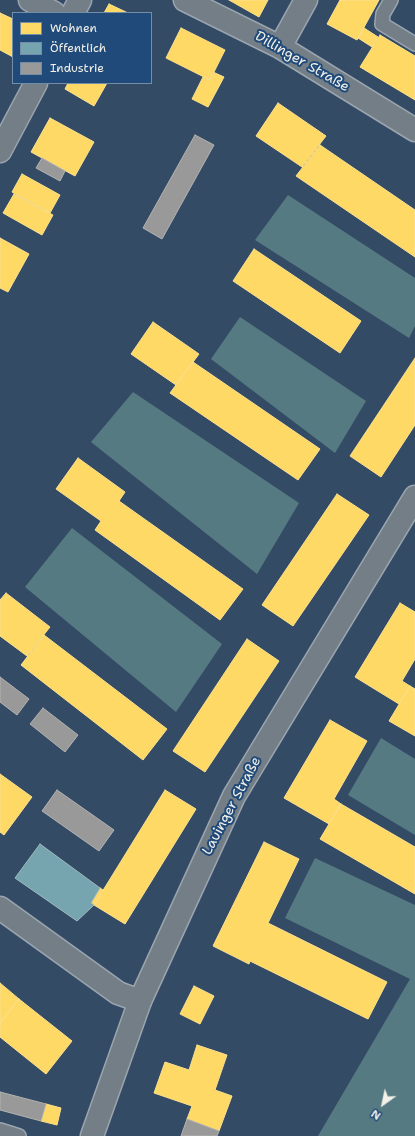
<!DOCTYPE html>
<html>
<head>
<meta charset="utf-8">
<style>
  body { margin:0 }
  #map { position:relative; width:415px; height:1136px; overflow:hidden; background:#344b65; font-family:"Shantell Sans",sans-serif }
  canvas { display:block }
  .legend { position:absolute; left:12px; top:12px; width:140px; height:72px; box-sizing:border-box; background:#1f4a7a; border:1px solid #748da6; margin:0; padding:5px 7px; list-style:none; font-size:12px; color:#f4f1e8 }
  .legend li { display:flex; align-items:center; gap:8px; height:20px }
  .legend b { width:20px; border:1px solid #748da6 }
  .north { position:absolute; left:363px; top:1084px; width:40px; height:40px; -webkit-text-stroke:3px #1f4a7a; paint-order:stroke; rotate:213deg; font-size:11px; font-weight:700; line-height:16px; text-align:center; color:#f4f1e8 }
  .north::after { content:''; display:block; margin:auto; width:14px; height:18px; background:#f4f1e8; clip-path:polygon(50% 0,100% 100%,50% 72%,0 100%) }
</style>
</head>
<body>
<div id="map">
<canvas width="415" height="1136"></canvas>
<ul class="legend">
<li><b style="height:11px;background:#ffd966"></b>Wohnen</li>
<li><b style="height:11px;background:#76a5af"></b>Öffentlich</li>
<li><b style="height:11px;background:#999"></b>Industrie</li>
</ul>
<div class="north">N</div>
</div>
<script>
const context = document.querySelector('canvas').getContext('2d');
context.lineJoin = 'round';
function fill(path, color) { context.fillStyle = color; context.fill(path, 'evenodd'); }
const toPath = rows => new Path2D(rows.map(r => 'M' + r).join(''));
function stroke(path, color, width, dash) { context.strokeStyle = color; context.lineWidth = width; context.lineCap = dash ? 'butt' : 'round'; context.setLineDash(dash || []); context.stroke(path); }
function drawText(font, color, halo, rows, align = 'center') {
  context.font = font + ' "Shantell Sans",sans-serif'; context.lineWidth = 4; context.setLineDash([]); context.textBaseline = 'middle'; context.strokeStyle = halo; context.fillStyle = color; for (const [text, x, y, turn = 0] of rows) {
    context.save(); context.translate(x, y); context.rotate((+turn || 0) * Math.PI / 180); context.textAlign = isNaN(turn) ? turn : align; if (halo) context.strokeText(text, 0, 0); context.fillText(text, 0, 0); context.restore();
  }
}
fill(toPath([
  [288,195,415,278,415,326,409,338,255,240],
  [240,317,366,401,335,453,211,359],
  [133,392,299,503,257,574,91,442],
  [72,528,222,644,176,712,25,587],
  [381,738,415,759,415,835,348,795],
  [315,858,415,905,415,1136,318,1136,410,979,285,918]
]), '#567a82');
const homes = toPath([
  [229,0,268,0,259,17,229,0],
  [340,0,379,0,357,40,327,24,340,0],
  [109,4,128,13,104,13,109,4],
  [0,13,13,19,13,57,0,50,0,13],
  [181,28,225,50,210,80,166,58,181,28],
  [364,28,378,37,372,47,358,38,364,28],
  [380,35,415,56,415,100,360,67,380,35],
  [213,72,224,77,208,107,192,99,203,77,210,80,213,72],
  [68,83,107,83,94,106,65,89,68,83],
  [278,103,326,136,302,167,256,136,278,103],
  [50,118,94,142,75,176,31,152,50,118],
  [320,145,415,210,415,257,296,176,320,145],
  [22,174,60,195,50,213,12,192,22,174],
  [14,194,53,215,42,235,3,213,14,194],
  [0,238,29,254,8,292,0,288,0,238],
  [254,249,361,321,340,353,233,281,254,249],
  [153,322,199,354,176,385,131,354,153,322],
  [415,358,415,425,381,477,350,456,415,358],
  [193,362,320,449,298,480,170,393,193,362],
  [78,458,125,492,119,501,243,589,220,620,95,530,101,521,56,489,78,458],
  [337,494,369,515,293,626,262,605,337,494],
  [6,593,50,627,27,656,0,636,0,600,6,593],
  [400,603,415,612,415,659,402,681,410,686,399,704,355,677,400,603],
  [44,635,167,729,143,760,21,665,44,635],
  [247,639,279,661,205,772,173,751,247,639],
  [410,686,415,689,415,736,389,721,410,686],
  [330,720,367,741,334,799,341,804,329,824,284,798,330,720],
  [0,774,32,797,4,835,0,832,0,774],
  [165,790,196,809,125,924,94,905,165,790],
  [341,804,415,847,415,894,320,839,341,804],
  [264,842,299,859,268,923,387,982,368,1019,250,961,249,964,213,946,264,842],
  [100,888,103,890,94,905,91,903,100,888],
  [0,983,19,999,0,1023,0,983],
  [194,986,214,996,200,1024,180,1014,194,986],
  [19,999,72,1041,46,1074,0,1037,0,1023,19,999],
  [197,1045,227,1055,215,1090,232,1096,219,1131,187,1119,192,1106,154,1093,165,1062,189,1070,197,1045],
  [46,1104,61,1108,57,1125,41,1121,46,1104]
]);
fill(homes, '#ffd966');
stroke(homes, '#fce08d', 1);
const public = toPath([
  [40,844,100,888,91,903,94,905,77,921,15,878,40,844]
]);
fill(public, '#76a5af');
stroke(public, '#9cbcc0', 1);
const industry = toPath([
  [195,135,214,145,162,239,143,228,195,135],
  [42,158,65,171,60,181,36,168,42,158],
  [0,677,29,699,17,715,0,702,0,677],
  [43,708,78,735,65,752,30,724,43,708],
  [57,790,114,830,99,851,42,811,57,790],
  [0,1092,46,1104,41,1121,0,1110,0,1092],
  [187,1119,219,1131,217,1136,181,1136,187,1119]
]);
fill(industry, '#999');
stroke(industry, '#b4b3b1', 1);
const service = toPath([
  [391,0,383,14,382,24,415,44],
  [0,1130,19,1136]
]);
const minor = toPath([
  [30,0,54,13],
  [185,0,280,47,415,130],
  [73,13,80,0],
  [280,47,306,0],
  [0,151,36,83],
  [92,1136,140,1001]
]);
const tertiary = toPath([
  [0,908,118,993,140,1001,234,796,415,497]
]);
stroke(service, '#9ba5af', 16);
stroke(minor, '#9ba5af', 25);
stroke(tertiary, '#9ba5af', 25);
stroke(service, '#737e87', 13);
stroke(minor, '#737e87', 22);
stroke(tertiary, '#737e87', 22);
drawText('14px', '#f4f1e8', '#1f4a7a', [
  ["Dillinger Straße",302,62,30],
  ["Lauinger Straße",232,806,-62]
]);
</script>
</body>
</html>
